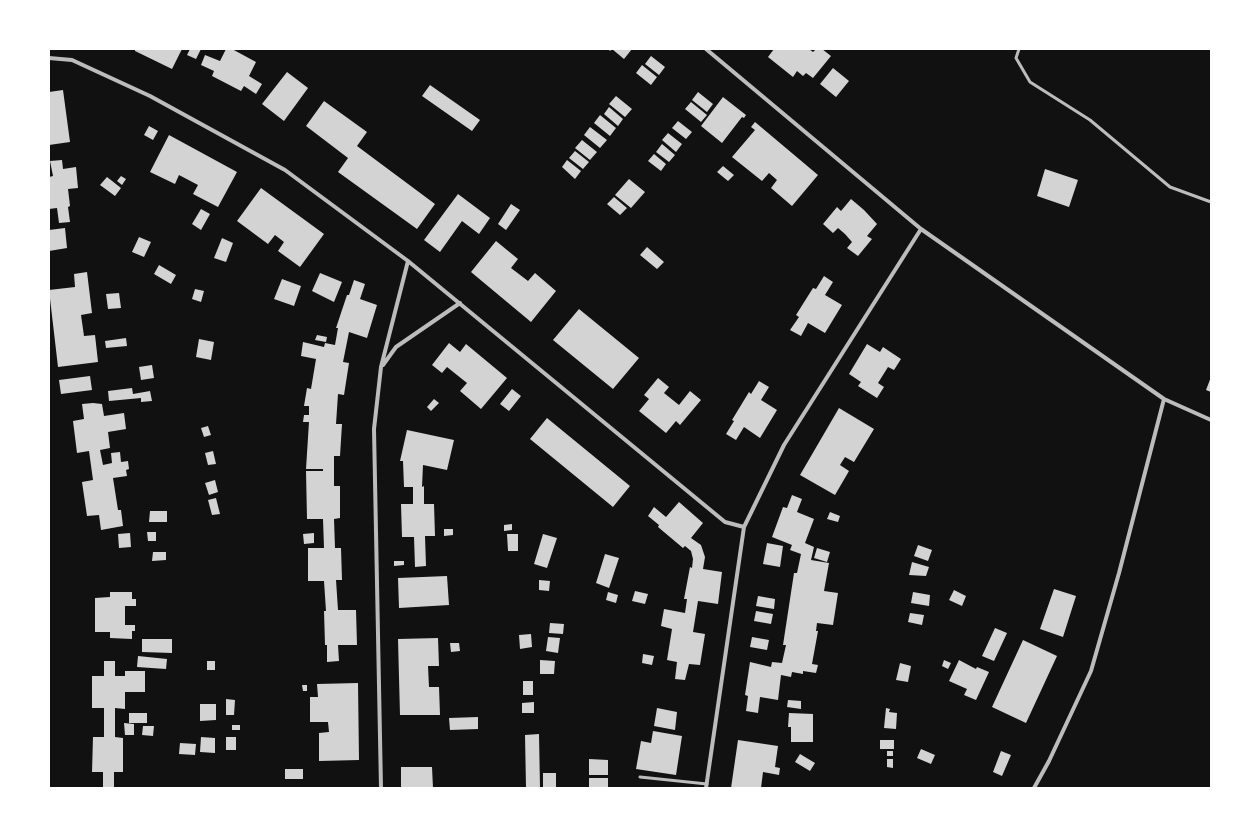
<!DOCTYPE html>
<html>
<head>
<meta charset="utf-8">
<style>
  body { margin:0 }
  #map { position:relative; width:1260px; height:837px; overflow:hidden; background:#111; font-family:"DM Sans",sans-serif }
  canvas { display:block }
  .frame { position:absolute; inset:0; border:50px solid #fff; pointer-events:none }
</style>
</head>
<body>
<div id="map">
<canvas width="1260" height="837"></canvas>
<div class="frame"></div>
</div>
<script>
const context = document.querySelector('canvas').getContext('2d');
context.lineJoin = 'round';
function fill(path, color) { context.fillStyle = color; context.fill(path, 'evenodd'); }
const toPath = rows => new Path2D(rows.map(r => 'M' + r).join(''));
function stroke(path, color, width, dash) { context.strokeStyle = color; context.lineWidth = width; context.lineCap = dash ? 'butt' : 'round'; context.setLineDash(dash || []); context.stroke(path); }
fill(toPath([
  [135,49,182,49,172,69,135,51],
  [190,49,201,49,196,59,187,55],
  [226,49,232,49,256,62,249,76,262,84,256,94,244,86,241,91,212,76,214,71,201,65,205,55,220,61],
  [608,49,632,49,624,59,612,49,610,51],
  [774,49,809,49,813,52,816,49,822,49,831,56,813,78,806,73,803,76,797,71,793,77,768,57],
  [651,56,665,67,659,75,645,64],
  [642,65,657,77,651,85,636,73],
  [833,68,849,81,836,97,820,84],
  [287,72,308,88,284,121,262,104],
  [430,85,480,120,472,131,422,96],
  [63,90,70,142,49,145,49,92],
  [698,92,713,104,707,112,692,100],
  [616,96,632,109,625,117,609,104],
  [723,97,746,115,744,118,742,117,722,143,701,126],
  [324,101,367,132,357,146,435,204,417,229,338,172,348,158,306,126],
  [691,102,707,115,701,122,685,109],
  [609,107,623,119,618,126,604,114],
  [600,115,616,128,610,136,594,123],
  [678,121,692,132,686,139,672,128],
  [755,122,818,175,792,206,771,188,777,180,769,173,762,181,732,157,755,130,751,127],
  [149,126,158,131,153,140,144,135],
  [590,127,607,140,600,148,584,135],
  [668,133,682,144,676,152,662,140],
  [169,135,237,172,218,207,193,194,198,185,179,175,175,184,150,172],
  [582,140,597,152,590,160,575,148],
  [662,144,675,155,669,162,656,152],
  [575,151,589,162,583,169,569,158],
  [654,154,666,164,661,171,648,161],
  [62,160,63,169,76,167,78,188,68,189,70,206,68,207,70,222,59,223,57,208,49,209,49,177,53,176,50,161],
  [567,160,581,171,575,179,562,167],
  [723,166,734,175,728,181,717,172],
  [1045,169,1078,180,1069,207,1037,196],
  [121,176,126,179,122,185,117,181],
  [107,177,121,188,115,196,100,185],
  [629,179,645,192,631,208,615,195],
  [261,188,324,234,300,267,278,251,284,242,275,235,268,244,237,221],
  [458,194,490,218,479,234,462,221,440,252,424,240],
  [614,197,627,208,620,215,607,204],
  [851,199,864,210,877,224,867,236,872,239,858,256,847,248,852,242,845,234,838,228,833,233,823,224,837,207,841,211],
  [511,204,520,210,506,230,498,224],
  [201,209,210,214,201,230,192,224],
  [65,228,67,248,49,251,49,230],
  [139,237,151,242,144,257,132,252],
  [222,238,233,243,226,262,214,258],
  [496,241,518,259,511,268,528,281,535,273,556,291,531,322,471,272],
  [647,247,664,262,657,269,640,255],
  [159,265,176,275,171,284,154,274],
  [87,272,92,313,81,315,84,336,95,335,98,362,58,367,49,290,75,287,74,274],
  [320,273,342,282,334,302,312,291],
  [824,276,833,282,825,295,842,305,825,333,808,323,801,336,790,330,799,317,796,315,813,288,816,289],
  [282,279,301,286,294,306,274,299],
  [354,280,365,284,360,299,377,305,367,338,349,332,343,362,349,363,344,395,338,394,336,424,342,424,340,456,334,456,334,486,340,486,340,518,334,519,335,548,341,548,342,580,336,580,338,610,356,610,357,645,338,645,339,661,327,662,327,645,325,645,324,611,326,611,324,581,308,581,308,548,324,548,323,519,307,519,306,471,323,471,323,469,306,469,309,422,303,422,304,415,309,415,309,406,304,406,307,388,311,389,316,359,301,356,303,342,324,347,325,343,335,345,338,328,336,328,347,295,349,295],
  [195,289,204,291,201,302,192,299],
  [119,293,121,308,108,309,106,294],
  [579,309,639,358,613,389,553,340],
  [317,335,327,337,326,342,315,340],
  [126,338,127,346,106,348,105,341],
  [199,339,214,342,211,360,196,357],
  [449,343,460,352,466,344,507,378,481,409,460,391,467,383,447,367,442,373,432,365],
  [867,344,880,352,883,347,901,359,894,370,888,367,878,383,884,387,877,398,858,386,861,382,849,374],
  [152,365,154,378,141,380,139,367],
  [90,376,92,390,61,394,59,380],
  [1211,377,1211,392,1206,390],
  [658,378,669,387,664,393,679,405,690,391,701,400,680,425,676,421,666,433,639,411,649,399,644,395],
  [759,381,769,387,761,400,777,410,760,438,744,427,736,440,726,434,734,421,732,420,749,392,751,394],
  [132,388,133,394,150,391,152,401,141,402,141,398,109,401,108,391],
  [512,389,521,396,509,411,500,404],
  [434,399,439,403,431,411,427,407],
  [93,403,102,404,104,416,124,413,126,429,108,432,110,448,100,450,103,465,112,463,111,453,120,452,121,462,128,461,129,469,126,470,127,476,113,478,118,510,121,510,123,526,101,530,99,515,87,516,82,482,93,480,89,451,77,453,73,421,84,419,82,404],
  [839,408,874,429,854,462,845,457,840,465,849,471,835,495,800,475],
  [547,418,630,486,613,507,530,439],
  [208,426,211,435,204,437,201,428],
  [407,430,454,440,447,470,423,465,422,487,424,486,424,504,434,504,435,536,425,536,426,566,415,567,414,537,402,537,401,504,413,504,413,487,404,487,403,461,400,461],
  [213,451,216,464,208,465,205,453],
  [215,480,218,492,209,495,205,483],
  [792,495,802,499,797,512,814,519,805,543,814,547,811,560,829,563,824,591,838,593,833,625,817,623,816,631,818,631,812,664,818,665,816,673,803,671,803,674,792,672,791,677,781,675,778,700,760,697,758,713,746,711,748,696,745,695,750,662,771,667,772,662,782,663,786,645,783,645,794,573,797,573,801,554,790,550,792,545,772,537,783,507,787,508],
  [216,498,220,514,212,515,208,500],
  [679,502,703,523,691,538,701,545,705,557,703,569,722,572,718,604,698,601,693,632,705,634,700,665,689,664,685,680,675,679,677,662,667,660,672,629,661,626,664,609,685,613,687,599,684,599,690,567,692,568,693,559,691,551,685,546,683,548,658,527,659,525,648,516,654,507,666,517],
  [150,511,167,511,167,522,149,522],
  [830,512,840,516,838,522,827,519],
  [512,524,512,530,504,531,504,525],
  [444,529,453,529,453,535,444,536],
  [147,532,156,532,156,541,148,541],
  [130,533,131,547,119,548,118,534],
  [314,533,314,543,304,544,303,534],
  [507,534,518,534,518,551,508,551],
  [543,534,557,538,547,568,534,564],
  [767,543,783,546,780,567,763,564],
  [918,545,932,550,928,561,914,556],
  [817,548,830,552,827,562,814,558],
  [153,552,166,552,166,560,152,561],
  [605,554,619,558,609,588,596,583],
  [394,561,404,561,404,565,394,566],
  [912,562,929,567,926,576,909,575],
  [447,576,449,605,399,608,398,578],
  [539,580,550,581,549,591,539,590],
  [1054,589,1076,596,1063,637,1040,629],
  [954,590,966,596,962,606,949,600],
  [635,591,648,594,645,604,632,601],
  [110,592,132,592,132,599,136,599,136,606,125,606,125,625,135,625,135,631,132,631,132,639,110,638,110,632,95,632,95,598,110,597],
  [608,592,618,595,616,603,606,600],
  [913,592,930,595,929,606,911,603],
  [758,596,775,599,774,609,756,606],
  [756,611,773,614,771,624,754,621],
  [910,613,924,615,922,625,908,622],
  [550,623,564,624,563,634,549,633],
  [995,628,1007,633,994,661,982,656],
  [531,634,532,647,520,649,519,635],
  [548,637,560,638,558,653,546,651],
  [752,637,769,640,767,650,750,647],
  [438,638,439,666,428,666,429,687,439,687,440,715,400,715,398,639],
  [142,639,172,639,172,653,142,652],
  [1023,640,1057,656,1026,723,992,707],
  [450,643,459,643,460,651,451,652],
  [643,654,654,656,652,665,642,663],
  [138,656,167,659,166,669,137,667],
  [540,660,555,661,554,674,540,674],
  [944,660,951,663,948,669,942,666],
  [959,660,976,669,977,667,989,672,976,700,964,695,967,689,949,681],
  [104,661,115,661,115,676,125,676,125,671,145,671,145,692,125,692,125,709,115,708,115,737,123,738,123,772,114,772,114,788,103,788,103,772,92,772,93,737,104,737,104,708,92,708,92,676,104,676],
  [207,661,215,661,215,670,207,670],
  [900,663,911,666,908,682,896,680],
  [523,681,533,681,533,695,523,695],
  [358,683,359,760,319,761,319,733,329,732,328,722,310,722,310,697,318,697,317,684],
  [302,685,307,685,307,691,303,691],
  [226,699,235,700,234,715,226,715],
  [788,700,801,701,801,709,787,707],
  [534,702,534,713,522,713,522,703],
  [200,704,216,704,216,720,200,721],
  [657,708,677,712,675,730,654,726],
  [886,708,890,709,889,712,897,713,896,729,884,728],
  [129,713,147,713,147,723,129,723],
  [789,713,813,714,813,742,791,742,791,727,788,727],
  [478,717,478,729,450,730,449,718],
  [124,723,134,724,134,735,125,735],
  [232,725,240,725,240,730,232,730],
  [143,726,154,726,153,736,142,735],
  [653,731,682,736,676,775,636,769,641,741,651,743],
  [539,734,540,788,526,788,525,735],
  [201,737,215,738,215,753,200,752],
  [226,737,236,737,236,750,226,750],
  [738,740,778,746,775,767,780,768,779,775,763,772,761,788,731,788],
  [880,740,894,740,894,749,880,749],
  [180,743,196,744,195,755,179,754],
  [921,749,935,755,931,764,917,758],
  [887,751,893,751,893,756,887,756],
  [1001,751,1011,755,1002,776,993,772],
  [800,754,815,763,810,771,795,762],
  [589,759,608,760,608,775,589,775],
  [887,759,893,759,893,768,887,767],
  [401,767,432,767,433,788,401,788],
  [285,769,303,769,303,779,285,779],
  [543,773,556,773,556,787,543,787],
  [589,778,608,778,608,788,589,788]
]), '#d3d3d3');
stroke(toPath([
  [1019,49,1016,58,1030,82,1090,120,1170,187,1211,202],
  [640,777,707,784]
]), '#bcbcbc', 3);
stroke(toPath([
  [706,49,921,229,1164,399,1211,420],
  [49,58,72,60,150,96,285,170,408,261,725,522,744,527],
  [383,365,396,347,460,303],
  [381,788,374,429,381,367,408,261],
  [706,788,744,527,784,445,921,229],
  [1034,788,1049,761,1091,671,1119,573,1164,399]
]), '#bcbcbc', 4);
</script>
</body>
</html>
